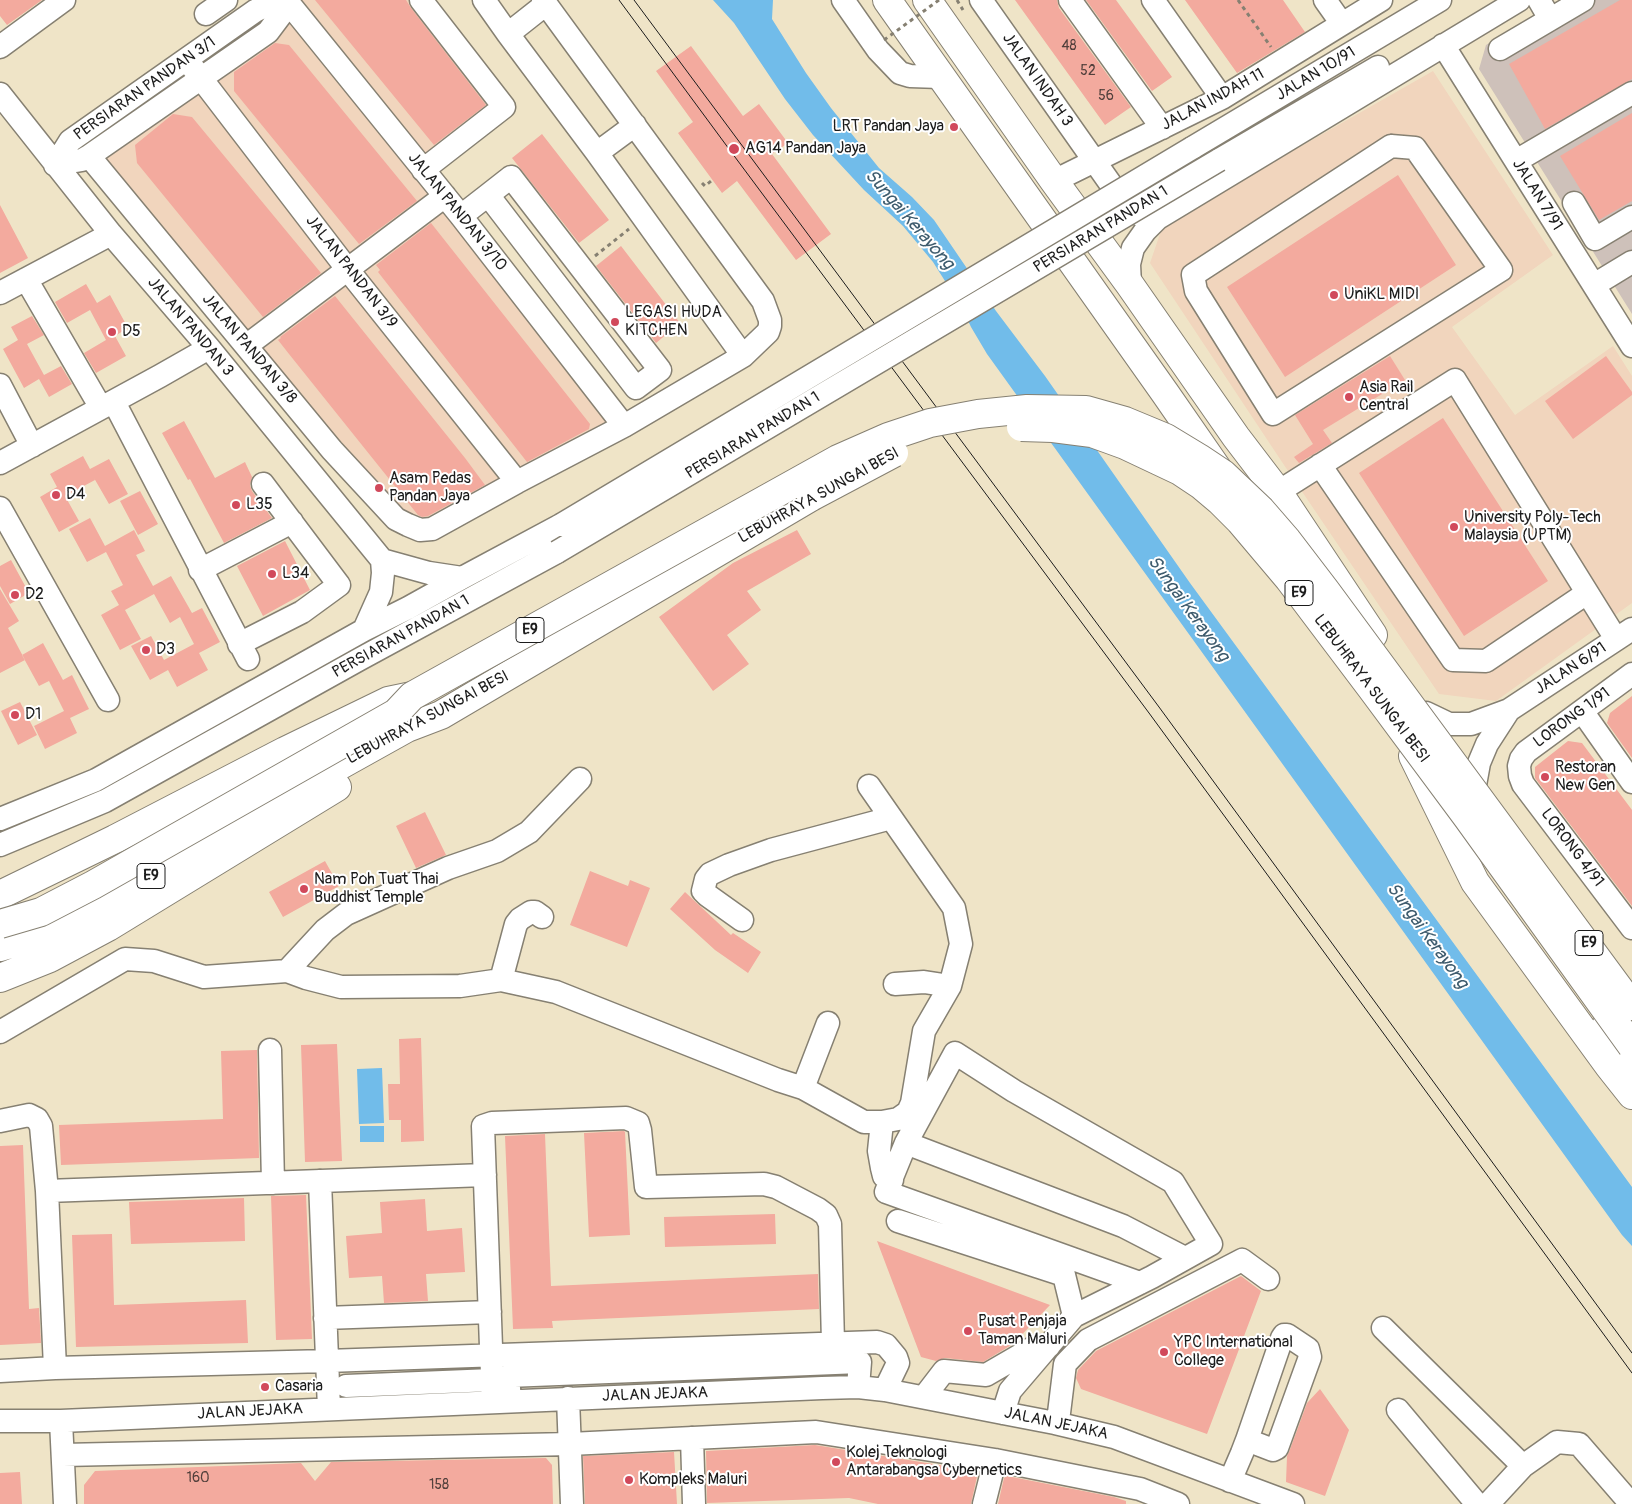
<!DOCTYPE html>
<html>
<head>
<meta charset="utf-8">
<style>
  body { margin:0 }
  canvas { display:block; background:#efe4c7 }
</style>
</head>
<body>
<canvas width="1632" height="1504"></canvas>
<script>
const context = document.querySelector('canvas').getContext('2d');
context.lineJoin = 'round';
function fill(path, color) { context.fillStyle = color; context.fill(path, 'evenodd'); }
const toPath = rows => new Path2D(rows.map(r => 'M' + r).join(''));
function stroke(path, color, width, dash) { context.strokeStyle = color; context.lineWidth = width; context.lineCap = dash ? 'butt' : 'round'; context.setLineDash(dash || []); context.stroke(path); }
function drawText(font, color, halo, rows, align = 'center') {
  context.font = font + ' Pangolin,sans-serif'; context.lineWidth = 4; context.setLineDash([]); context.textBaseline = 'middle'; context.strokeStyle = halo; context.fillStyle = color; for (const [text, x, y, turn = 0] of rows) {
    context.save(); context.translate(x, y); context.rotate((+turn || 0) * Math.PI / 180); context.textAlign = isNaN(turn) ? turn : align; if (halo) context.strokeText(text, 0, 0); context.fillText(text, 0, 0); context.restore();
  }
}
fill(toPath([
  [298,0,416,0,498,106,418,171,614,424,429,524,399,513,98,158],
  [1433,71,1553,255,1452,327,1515,415,1613,346,1632,376,1632,603,1496,701,1439,694,1282,462,1150,263,1163,225]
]), '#f1d5bd');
fill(toPath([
  [1561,0,1632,0,1632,314,1479,69,1486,45]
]), '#cec1ba');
fill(toPath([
  [713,0,773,0,772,19,806,73,831,108,879,168,912,197,934,220,996,311,1045,376,1190,583,1632,1187,1632,1246,1622,1235,987,354,971,327,962,308,933,262,903,226,864,190,813,135,785,99,734,23],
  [382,1068,384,1123,359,1124,357,1069],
  [360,1126,384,1126,384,1142,360,1142]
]), '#71bcea');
fill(toPath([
  [0,0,42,0,7,25,0,16],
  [315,0,406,0,411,8,486,105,434,145],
  [1015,0,1057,0,1059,8,1131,107,1105,125],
  [1086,0,1116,0,1172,77,1152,91],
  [1185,0,1283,0,1305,32,1237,73],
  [1620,0,1632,0,1632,79,1545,129,1509,64],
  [275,43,289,45,417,201,359,244,234,91,234,72],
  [691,46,743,116,759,104,788,143,772,154,831,234,796,260,737,181,722,193,678,133,693,122,656,71],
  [1632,113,1632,201,1599,220,1560,156],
  [173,114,192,117,321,273,263,317,137,163,135,145],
  [542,134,609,220,579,243,512,158],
  [1398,175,1456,265,1285,377,1227,287],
  [0,205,28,258,0,273],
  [431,223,590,424,589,429,527,462,378,272,380,270,376,265],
  [621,246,680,323,656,343,596,266],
  [86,284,97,303,110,295,128,328,115,336,126,356,96,373,84,353,106,340,90,310,67,323,55,302],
  [335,296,465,458,485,485,428,516,422,517,418,515,289,354,278,340,281,338,280,337],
  [32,316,44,335,27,344,44,375,61,366,72,384,49,397,39,379,24,388,3,349,18,340,11,327],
  [1390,356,1405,380,1323,430,1332,443,1299,463,1294,457,1313,444,1295,415],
  [1606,356,1632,392,1632,395,1573,439,1545,401],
  [1443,418,1548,581,1464,636,1359,473],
  [184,421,215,478,245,462,252,477,250,485,252,491,272,518,224,543,190,479,188,480,162,433],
  [83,456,90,469,109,459,128,494,109,504,94,478,95,480,65,496,79,521,59,532,40,497,57,487,50,474],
  [140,491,158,524,138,535,120,501],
  [90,518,105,546,134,530,145,551,136,555,153,586,171,576,192,613,202,608,220,642,199,653,208,670,177,687,168,670,150,680,131,646,151,636,164,660,194,644,180,617,170,623,154,594,125,610,141,639,120,650,101,615,119,605,111,591,123,585,106,552,87,562,69,529],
  [797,530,811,554,747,591,761,610,727,635,749,664,713,691,659,617,733,563],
  [285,541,310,590,263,616,237,566],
  [11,560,29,593,10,604,0,586,0,566],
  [0,589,19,621,8,628,25,660,0,673],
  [43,643,63,680,72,675,89,709,70,718,77,733,45,749,34,726,64,711,49,681,39,686,22,655],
  [1632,696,1632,758,1607,723,1610,713],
  [20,702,37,735,18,745,1,711],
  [1568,741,1582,743,1632,810,1632,906,1535,778,1535,767],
  [425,812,446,855,416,868,396,826],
  [325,861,339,886,283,917,269,892],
  [590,871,628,886,630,880,650,888,627,947,570,925],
  [685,892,731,935,733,933,761,952,748,973,715,950,670,909],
  [421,1038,424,1141,401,1142,401,1120,389,1120,388,1084,400,1084,399,1039],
  [337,1044,342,1161,305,1162,301,1045],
  [257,1050,259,1158,61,1165,59,1125,223,1119,221,1051],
  [624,1131,625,1132,630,1235,589,1237,584,1133],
  [545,1134,551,1286,818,1274,819,1309,552,1321,553,1328,513,1329,505,1136],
  [23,1145,29,1309,39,1308,41,1343,0,1345,0,1146],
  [306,1195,312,1339,276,1340,271,1196],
  [244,1198,245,1241,131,1244,129,1202],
  [425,1199,427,1231,462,1228,465,1272,426,1274,428,1301,384,1303,382,1276,349,1278,346,1236,382,1233,380,1202],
  [775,1214,776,1244,665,1247,664,1217],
  [112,1234,114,1305,246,1300,248,1343,76,1347,72,1235],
  [877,1241,1050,1305,1013,1344,983,1362,945,1358,936,1361,921,1357],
  [1241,1276,1261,1291,1207,1434,1081,1389,1076,1378,1078,1370,1096,1351],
  [1320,1389,1349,1430,1325,1496,1286,1482,1287,1456,1289,1452,1307,1403],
  [815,1445,977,1471,978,1472,971,1504,878,1504,849,1498,707,1503,706,1451],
  [674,1452,677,1504,585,1504,583,1456],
  [546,1458,552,1465,553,1504,84,1504,84,1485,95,1471,301,1463,315,1481,331,1462],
  [20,1472,22,1504,0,1504,0,1473],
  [1007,1476,1114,1497,1126,1501,1126,1504,998,1504,1004,1478]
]), '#f3aa9e');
const minor = toPath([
  [421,0,504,107,423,170],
  [484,0,508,34,597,153,743,356],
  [843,0,878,50,900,73,910,76,940,77],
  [981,0,1124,203,1132,210,1142,216,1150,217],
  [1070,0,1162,128],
  [1153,0,1222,98],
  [1325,0,1342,24],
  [1539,0,1550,19],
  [287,1,461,216,624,426],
  [206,14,226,0],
  [508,34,546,4],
  [1443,45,1632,346],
  [0,47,64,0],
  [1500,49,1583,0],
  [187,60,348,270,517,482],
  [0,94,111,234,209,348,382,560,383,573,381,592,364,630],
  [1391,146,1415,148,1501,270,1273,414,1196,291,1193,275,1391,146],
  [1192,148,1440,0],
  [597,153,635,125],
  [89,156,332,450,396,519,408,525,420,530,432,529,517,482,624,426,743,356,768,332,770,326,770,320,763,301,543,0],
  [1219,160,1378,67],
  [76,161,82,160,89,156,268,32,283,12,288,0],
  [1516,161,1632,93],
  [55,165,70,141,255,11,276,0,287,1],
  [1054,181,1222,98,1381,0],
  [1574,203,1595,239,1632,217],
  [461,216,488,195,636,388,660,370,511,177,488,195],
  [26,279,101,408],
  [1130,285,1129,264,1133,248,1145,231,1158,218,1519,0],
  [1594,285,1632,262],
  [0,293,111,234],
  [246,346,445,196],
  [0,385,32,446],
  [114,402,248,659],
  [0,463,160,376,209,348],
  [1320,465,1453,660,1486,661,1587,593],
  [1278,492,1455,380,1616,639],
  [0,508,108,700],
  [382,560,429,573,462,578],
  [200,570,292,522],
  [239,644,302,612,339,585,263,484],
  [1632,674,1526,752,1521,759,1519,766,1520,776,1523,784,1632,928],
  [1582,711,1632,782],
  [1426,713,1449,724,1471,724,1509,710,1632,629],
  [1475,785,1479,763,1487,744,1509,710],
  [0,819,96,780,364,630,408,608,462,578,561,525],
  [0,845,105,801,360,659,557,552],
  [742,920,707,895,703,891,706,879,710,874,729,865,771,850,891,818],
  [287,971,325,930,346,914,448,868,497,851,529,832,580,779],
  [501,980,516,924,520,919,531,912,535,912,542,917],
  [895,984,924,982,950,986],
  [0,1032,125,959,154,961,204,977,287,971,306,978,341,987,460,986,501,980,556,992,778,1080,803,1088,828,1023],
  [270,1050,273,1183],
  [803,1088,864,1122,882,1122,898,1119,908,1112,912,1103,924,1031,950,986,961,944,954,908,869,786],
  [0,1121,29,1115,37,1119,41,1126,47,1191,55,1368],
  [882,1122,879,1151,882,1168,884,1176,892,1180],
  [906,1143,1123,1226,1185,1258],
  [320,1181,329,1409],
  [47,1191,485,1175],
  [898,1221,1064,1275,1074,1316,1152,1277,1211,1244,1173,1182,1014,1091,955,1053,906,1143,886,1192,1140,1283],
  [325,1318,490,1312],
  [1383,1328,1523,1466,1488,1504],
  [0,1371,55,1368,327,1361,877,1342,886,1345,896,1357,898,1363,885,1390],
  [346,1386,492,1380],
  [924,1397,944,1371,986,1375,1036,1346,1049,1346],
  [568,1398,572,1504],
  [510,1401,508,1376,860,1362,858,1387],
  [493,1402,483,1126,492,1123,626,1118,638,1123,640,1130,646,1187,764,1184,776,1187,818,1209,826,1215,830,1224,833,1343],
  [1398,1410,1477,1504],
  [1003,1413,1010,1391,1074,1316],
  [0,1421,61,1421,822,1388,858,1387,885,1390,1003,1413,1055,1423,1114,1437,1293,1504],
  [61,1421,65,1504],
  [1055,1423,1059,1413,1065,1364,1088,1340,1242,1260,1268,1279],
  [692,1438,694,1504],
  [63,1455,570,1444,816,1432,995,1460,1140,1489,1178,1504],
  [1523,1466,1557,1442,1579,1444,1631,1504],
  [1230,1481,1242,1453,1247,1440,1282,1338,1284,1335,1287,1335,1308,1349,1310,1357,1277,1448,1273,1450,1247,1440],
  [984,1504,995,1460]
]);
const highway = toPath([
  [887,0,1165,393,1219,471],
  [927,0,1054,181,1130,285,1236,437,1278,492,1373,635],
  [1413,756,1475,882,1609,1066,1632,1095],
  [0,895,115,839,285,751,388,701,412,696],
  [0,947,51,932,94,913,152,876,267,806,407,728,441,715,811,497],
  [0,978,50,958,108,927,337,787],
  [1605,1028,1632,1066]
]);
stroke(minor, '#868072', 25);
stroke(highway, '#868072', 30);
stroke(toPath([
  [957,0,963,10],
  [1238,0,1271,47],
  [702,183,705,186,711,181],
  [595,256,629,229]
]), '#868072', 3, [4, 4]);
stroke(minor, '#fff', 22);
stroke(highway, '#fff', 28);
stroke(toPath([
  [619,0,729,149,1149,713,1632,1373],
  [634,0,1159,707,1632,1353]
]), '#1c1c1c', 1);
const minorBridge = toPath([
  [561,525,1192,148],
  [557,552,1219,160]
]);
const highwayBridge = toPath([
  [1021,427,1053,428,1092,433,1125,445,1180,471,1201,485,1220,501,1240,521,1289,579,1372,689,1467,817,1632,1046],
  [811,497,894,453],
  [0,924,41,912,93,885,396,713,412,696,838,459,888,437,930,423,978,414,1027,409,1086,410,1125,421,1166,438,1199,458,1223,474,1261,510,1287,540,1326,591,1632,1006]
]);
stroke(minorBridge, '#868072', 25, []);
stroke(highwayBridge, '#868072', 30, []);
stroke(toPath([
  [884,40,939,0]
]), '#868072', 3, [4, 4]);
stroke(minorBridge, '#fff', 22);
stroke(highwayBridge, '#fff', 28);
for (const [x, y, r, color] of [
  [954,127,5,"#d1495b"],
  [734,149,6,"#d1495b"],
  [1334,295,5,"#d1495b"],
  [615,322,5,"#d1495b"],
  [112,332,5,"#d1495b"],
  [1349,397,5,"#d1495b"],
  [379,488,5,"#d1495b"],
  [56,495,5,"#d1495b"],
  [236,505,5,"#d1495b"],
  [1454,527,5,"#d1495b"],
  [272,574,5,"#d1495b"],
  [15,595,5,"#d1495b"],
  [146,650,5,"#d1495b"],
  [15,715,5,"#d1495b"],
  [1545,777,5,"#d1495b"],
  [304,889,5,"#d1495b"],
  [968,1331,5,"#d1495b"],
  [1164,1352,5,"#d1495b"],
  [265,1387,5,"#d1495b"],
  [836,1462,5,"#d1495b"],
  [629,1480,5,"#d1495b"]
]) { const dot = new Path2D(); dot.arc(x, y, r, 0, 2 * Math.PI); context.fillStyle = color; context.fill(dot); stroke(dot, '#fff', 2); }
drawText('14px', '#52403c', null, [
  ["48",1069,46],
  ["52",1088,71],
  ["56",1106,96],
  ["160",198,1478],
  ["158",439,1485]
]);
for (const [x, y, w] of [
  [1299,593,28],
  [530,630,28],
  [151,876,28],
  [1589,943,28]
]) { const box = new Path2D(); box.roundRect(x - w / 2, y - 12.5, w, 25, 4); context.fillStyle = '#fff'; context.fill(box); stroke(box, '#1c1c1c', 1); }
drawText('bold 15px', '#1c1c1c', null, [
  ["E9",1299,593],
  ["E9",530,630],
  ["E9",151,876],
  ["E9",1589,943]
]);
drawText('16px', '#1c1c1c', '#fff', [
  ["JALAN 10/91",1316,74,-31],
  ["JALAN INDAH 3",1037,80,55],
  ["PERSIARAN PANDAN 3/1",145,89,-35],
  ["JALAN INDAH 11",1213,100,-28],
  ["JALAN 7/91",1537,195,58],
  ["JALAN PANDAN 3/10",457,212,51],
  ["PERSIARAN PANDAN 1",1101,230,-31],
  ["JALAN PANDAN 3/9",351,272,52],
  ["JALAN PANDAN 3",190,327,50],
  ["JALAN PANDAN 3/8",249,349,50],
  ["PERSIARAN PANDAN 1",753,436,-31],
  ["LEBUHRAYA SUNGAI BESI",819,496,-29],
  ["PERSIARAN PANDAN 1",401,637,-29],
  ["JALAN 6/91",1571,669,-33],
  ["LEBUHRAYA SUNGAI BESI",1371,689,53],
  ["LEBUHRAYA SUNGAI BESI",428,718,-28],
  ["LORONG 1/91",1572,718,-36],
  ["LORONG 4/91",1572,848,53],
  ["JALAN JEJAKA",655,1395,-2],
  ["JALAN JEJAKA",250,1412,-3],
  ["JALAN JEJAKA",1056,1424,12]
]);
drawText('16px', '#1c1c1c', '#fff', [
  ["LRT Pandan Jaya",944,127,"right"],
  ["AG14 Pandan Jaya",745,149],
  ["UniKL MIDI",1344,295],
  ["LEGASI HUDA",625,313],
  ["KITCHEN",625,331],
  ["D5",122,332],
  ["Asia Rail",1359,388],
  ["Central",1359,406],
  ["Asam Pedas",389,479],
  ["Pandan Jaya",389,497],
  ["D4",66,495],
  ["L35",246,505],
  ["University Poly-Tech",1464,518],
  ["Malaysia (UPTM)",1464,536],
  ["L34",282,574],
  ["D2",25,595],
  ["D3",156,650],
  ["D1",25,715],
  ["Restoran",1555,768],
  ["New Gen",1555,786],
  ["Nam Poh Tuat Thai",314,880],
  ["Buddhist Temple",314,898],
  ["Pusat Penjaja",978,1322],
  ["Taman Maluri",978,1340],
  ["YPC International",1174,1343],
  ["College",1174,1361],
  ["Casaria",275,1387],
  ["Kolej Teknologi",846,1453],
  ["Antarabangsa Cybernetics",846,1471],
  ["Kompleks Maluri",639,1480]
], 'left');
drawText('italic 18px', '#3e5c6e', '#fff', [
  ["Sungai Kerayong",909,220,49],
  ["Sungai Kerayong",1188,609,54],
  ["Sungai Kerayong",1427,936,54]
]);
</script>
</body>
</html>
